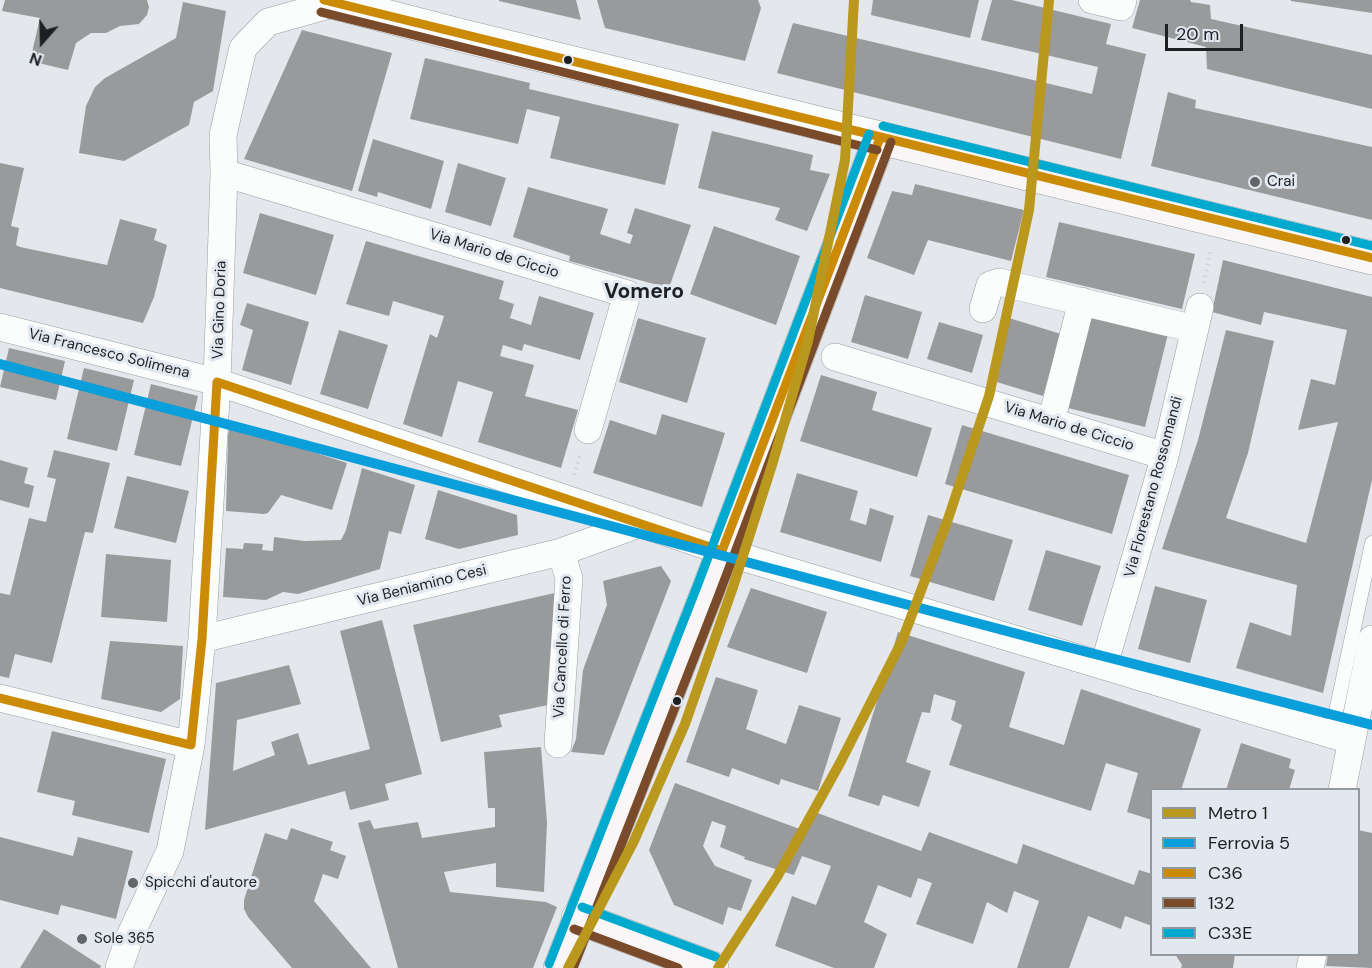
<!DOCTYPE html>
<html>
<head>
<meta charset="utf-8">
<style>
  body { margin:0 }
  #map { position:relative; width:1372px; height:968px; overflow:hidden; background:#e4e8ec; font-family:"DM Sans",sans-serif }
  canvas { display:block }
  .legend { position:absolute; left:1150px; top:788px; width:210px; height:168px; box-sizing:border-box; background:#e1e8ef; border:2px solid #93989d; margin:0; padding:8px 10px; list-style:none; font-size:18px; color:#1d1f21 }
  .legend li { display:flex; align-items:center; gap:12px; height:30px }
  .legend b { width:30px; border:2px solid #93989d }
  .north { position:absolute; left:12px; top:12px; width:60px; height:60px; -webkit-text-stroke:4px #e1e8ef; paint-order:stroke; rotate:200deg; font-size:16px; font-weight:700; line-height:24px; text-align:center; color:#1d1f21 }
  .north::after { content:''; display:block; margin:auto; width:21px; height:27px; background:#1d1f21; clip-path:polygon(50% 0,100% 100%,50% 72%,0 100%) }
  .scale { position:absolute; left:1165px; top:24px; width:78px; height:27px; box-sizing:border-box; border:3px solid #1d1f21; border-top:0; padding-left:8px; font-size:18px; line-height:21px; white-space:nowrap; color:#1d1f21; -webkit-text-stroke:4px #e1e8ef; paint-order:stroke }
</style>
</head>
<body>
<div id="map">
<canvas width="1372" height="968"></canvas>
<ul class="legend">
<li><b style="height:8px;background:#ba971d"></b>Metro 1</li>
<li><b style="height:8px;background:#0a9eda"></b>Ferrovia 5</li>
<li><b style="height:8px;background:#cb8b07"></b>C36</li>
<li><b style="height:8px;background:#7a4b2a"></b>132</li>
<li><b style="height:8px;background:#00a9ce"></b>C33E</li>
</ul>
<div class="north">N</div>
<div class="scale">20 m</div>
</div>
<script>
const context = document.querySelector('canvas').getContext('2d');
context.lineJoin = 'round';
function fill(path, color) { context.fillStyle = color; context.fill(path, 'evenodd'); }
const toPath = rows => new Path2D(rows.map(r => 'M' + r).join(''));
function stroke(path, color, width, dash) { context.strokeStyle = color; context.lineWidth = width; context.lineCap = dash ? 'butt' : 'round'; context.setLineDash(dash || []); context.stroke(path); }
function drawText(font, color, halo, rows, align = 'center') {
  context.font = font + ' "DM Sans",sans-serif'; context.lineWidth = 6; context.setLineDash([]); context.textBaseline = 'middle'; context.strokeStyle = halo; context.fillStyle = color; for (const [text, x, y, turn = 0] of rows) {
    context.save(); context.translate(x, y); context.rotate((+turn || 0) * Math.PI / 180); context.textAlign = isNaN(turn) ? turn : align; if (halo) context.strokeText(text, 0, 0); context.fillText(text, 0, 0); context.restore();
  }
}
fill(toPath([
  [5,0,147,0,149,7,147,15,139,24,120,26,106,33,91,33,76,43,68,70,30,61,40,18,2,11],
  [499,0,576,0,581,20,499,1],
  [597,0,758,0,761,8,745,61,605,28],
  [873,0,979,0,970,38,871,15],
  [992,0,1012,0,1111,24,1106,44,1146,54,1121,159,777,73,793,23,1092,94,1098,67,981,40],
  [1140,0,1190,0,1191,2,1210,5,1211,19,1372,55,1372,109,1207,69,1206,47,1132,28],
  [1291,0,1372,0,1372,13,1291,1],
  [183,2,226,11,213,91,194,102,189,125,124,161,79,153,86,106,95,87,105,78,176,38],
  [302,30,392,53,352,191,244,159],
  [425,58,530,83,529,89,679,124,665,185,550,158,560,117,527,109,518,144,410,119],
  [1168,92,1196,100,1195,108,1372,147,1372,220,1151,166],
  [712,131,813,155,810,170,830,174,807,231,775,220,780,208,698,188],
  [373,139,444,161,431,209,378,192,377,197,358,191],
  [0,163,24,168,11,226,19,228,16,245,20,247,107,265,120,219,157,229,154,240,167,245,154,297,143,323,0,288],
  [458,163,506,178,491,226,445,212],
  [915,184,1024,210,1011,261,928,240,914,275,867,258,892,191,912,195],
  [528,187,608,209,600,234,630,244,633,235,627,233,635,208,691,225,669,288,569,261,570,256,513,237],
  [260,213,334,235,316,295,243,273],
  [1059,222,1195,254,1182,309,1046,277],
  [714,226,800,256,776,325,690,294],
  [366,241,504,281,499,299,514,304,510,318,531,325,539,296,594,313,580,360,524,344,522,351,503,345,500,356,534,365,525,396,578,410,561,468,478,442,493,392,458,381,442,437,403,424,430,334,437,338,444,316,393,301,389,316,346,304],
  [1223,260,1372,297,1372,480,1323,693,1236,668,1250,622,1291,636,1297,585,1162,549,1198,440,1226,330,1274,341,1248,453,1226,518,1306,543,1338,422,1298,430,1311,379,1335,385,1347,330,1264,312,1261,325,1212,312],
  [865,295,922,312,908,359,851,342],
  [247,303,309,322,291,385,242,370,253,330,240,325],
  [1092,315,1169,330,1145,427,1068,408],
  [638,318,706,338,687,403,619,382],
  [1009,318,1061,334,1043,396,990,380],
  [939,322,983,335,972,373,927,359],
  [339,330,388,345,368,409,320,394],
  [9,348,65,361,56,400,0,387],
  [84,368,134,380,117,451,67,439],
  [821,375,877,392,872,410,932,428,917,477,800,441],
  [151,384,198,396,181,466,134,455],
  [662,414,725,433,702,507,593,473,610,420,656,435],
  [962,425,1129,475,1112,534,945,484],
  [233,426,347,463,332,510,281,495,268,513,264,514,226,511,228,436,229,429],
  [54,450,110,463,93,533,85,532,52,663,15,654,9,678,0,676,0,593,10,595,29,518,46,522,56,479,47,477],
  [0,460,28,468,24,483,34,486,29,508,0,500],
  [362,468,415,485,401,534,389,531,380,569,298,594,283,592,266,600,223,597,226,548,243,549,244,543,263,544,262,550,273,551,274,537,304,541,341,540,346,530],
  [797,473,858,491,850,520,866,525,870,508,894,516,881,562,780,532],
  [127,476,189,491,176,543,114,528],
  [438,490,517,515,518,535,459,549,425,539],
  [928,515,1013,540,994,601,910,576],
  [1046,550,1101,566,1082,626,1028,610],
  [106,554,171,560,167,622,101,617],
  [661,566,671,581,604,755,571,752,576,739,583,670,607,605,603,581],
  [1155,586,1207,600,1190,663,1138,649],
  [751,588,827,612,807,673,727,647],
  [559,592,553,704,499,715,502,727,441,742,413,625],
  [382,620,422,774,385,784,389,800,350,810,345,791,205,830,216,683,289,665,301,704,237,720,233,771,275,755,271,742,298,733,308,765,370,749,340,631],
  [898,632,1025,672,1009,727,1064,745,1081,689,1201,729,1181,790,1152,790,1152,820,1127,812,1138,773,1106,763,1091,811,949,765,962,725,951,720,956,701,934,694,930,713,922,712,906,762,931,771,919,807,883,795,879,806,848,796],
  [110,641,183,646,180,699,161,712,101,699],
  [716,677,758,690,746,729,786,744,799,705,841,718,818,791,781,779,779,785,732,768,729,777,686,762],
  [52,731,166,759,149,833,72,815,75,801,37,792],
  [1241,743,1291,759,1289,768,1295,770,1289,790,1226,790],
  [541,747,547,822,544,892,496,887,496,863,444,872,450,892,546,902,557,907,533,968,398,968,358,823,370,820,374,829,418,822,422,838,495,827,495,808,488,808,484,752],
  [675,783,805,831,812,811,921,851,929,832,1017,864,1023,844,1134,885,1139,870,1152,874,1152,926,1125,916,1121,929,1088,916,1069,968,1017,968,1039,901,1014,891,1007,913,987,902,973,944,916,924,932,883,918,878,911,898,878,885,864,922,887,934,874,968,834,968,775,946,792,896,816,905,831,866,802,856,794,875,744,859,745,857,720,847,726,826,712,821,703,846,715,866,752,880,741,911,728,907,723,925,674,905,649,850],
  [291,828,333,842,330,850,346,856,338,879,323,874,314,901,371,968,292,968,248,917,244,909,244,900,265,833,287,840],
  [1358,830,1372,833,1372,968,1326,966,1328,954,1358,954],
  [0,837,73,856,78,837,133,851,116,919,61,905,58,915,0,900],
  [44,929,101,966,100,968,20,968],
  [1175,954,1235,954,1233,968,1181,968,1182,965]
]), '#999a9b');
const service = toPath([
  [1331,735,1372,543]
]);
const minor = toPath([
  [1092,0,1121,7,1123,0],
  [224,173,627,294,588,430],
  [983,309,990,285,999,282,1195,329],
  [0,327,217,382,722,551,1350,740],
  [835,357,1165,456],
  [1051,422,1082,301],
  [202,639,561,552,639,524],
  [1104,665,1165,456,1200,307],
  [0,698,191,745],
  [558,744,569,578,561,552],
  [1342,790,1372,639],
  [119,968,130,936,170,851,191,745,202,639,217,382,224,173,223,135,243,48,268,22,347,0],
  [1310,968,1313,954]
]);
const tertiary = toPath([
  [455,34,880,138]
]);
const secondary = toPath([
  [578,918,712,968],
  [560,968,707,593,880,138,1372,258]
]);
stroke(service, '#9a9da0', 15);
stroke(minor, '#9a9da0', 28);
stroke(tertiary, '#9a9da0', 34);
stroke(secondary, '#9a9da0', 34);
stroke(toPath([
  [1204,283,1211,249],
  [574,475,580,454]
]), '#d2d4d5', 4, [1.5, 4.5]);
stroke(service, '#fbfcfc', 14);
stroke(minor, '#fbfcfc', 27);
stroke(tertiary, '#fbfcfc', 33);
stroke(secondary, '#f8f6f6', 33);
const tertiaryBridge = toPath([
  [324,0,455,34]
]);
stroke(tertiaryBridge, '#9a9da0', 34, []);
stroke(tertiaryBridge, '#fbfcfc', 33);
stroke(toPath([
  [324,0,1372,258],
  [0,698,191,745,202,639,217,382,722,551,880,138]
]), '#cb8b07', 9);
stroke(toPath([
  [321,12,877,150],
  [574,929,678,968],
  [573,968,718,597,891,142]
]), '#7a4b2a', 9);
stroke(toPath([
  [883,126,1372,246],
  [582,907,716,957],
  [549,964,696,589,869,134]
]), '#00a9ce', 9);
stroke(toPath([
  [0,364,1048,642,1372,725]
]), '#0a9eda', 10);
stroke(toPath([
  [568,968,634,841,685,724,733,587,772,465,808,341,845,160,854,0],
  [718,968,777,877,840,763,902,641,948,519,989,396,1029,210,1049,0]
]), '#ba971d', 10);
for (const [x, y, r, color] of [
  [568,60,5,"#1d1f21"],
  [1255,182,6,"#636568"],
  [1346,240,5,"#1d1f21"],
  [677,701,5,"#1d1f21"],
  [133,883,6,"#636568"],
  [82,939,6,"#636568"]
]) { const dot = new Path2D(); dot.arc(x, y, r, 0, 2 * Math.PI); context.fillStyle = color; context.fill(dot); stroke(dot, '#e1e8ef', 2); }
drawText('15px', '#1d1f21', '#e1e8ef', [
  ["Crai",1267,182],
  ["Spicchi d'autore",145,883],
  ["Sole 365",94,939]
], 'left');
drawText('15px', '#1d1f21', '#e1e8ef', [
  ["Via Mario de Ciccio",494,254,17],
  ["Via Gino Doria",220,310,-88],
  ["Via Francesco Solimena",109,354,14],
  ["Via Mario de Ciccio",1069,427,17],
  ["Via Florestano Rossomandi",1154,487,-75],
  ["Via Beniamino Cesi",422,586,-14],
  ["Via Cancello di Ferro",563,647,-87]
]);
drawText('bold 21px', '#1d1f21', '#e1e8ef', [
  ["Vomero",644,292]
]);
</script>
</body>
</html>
